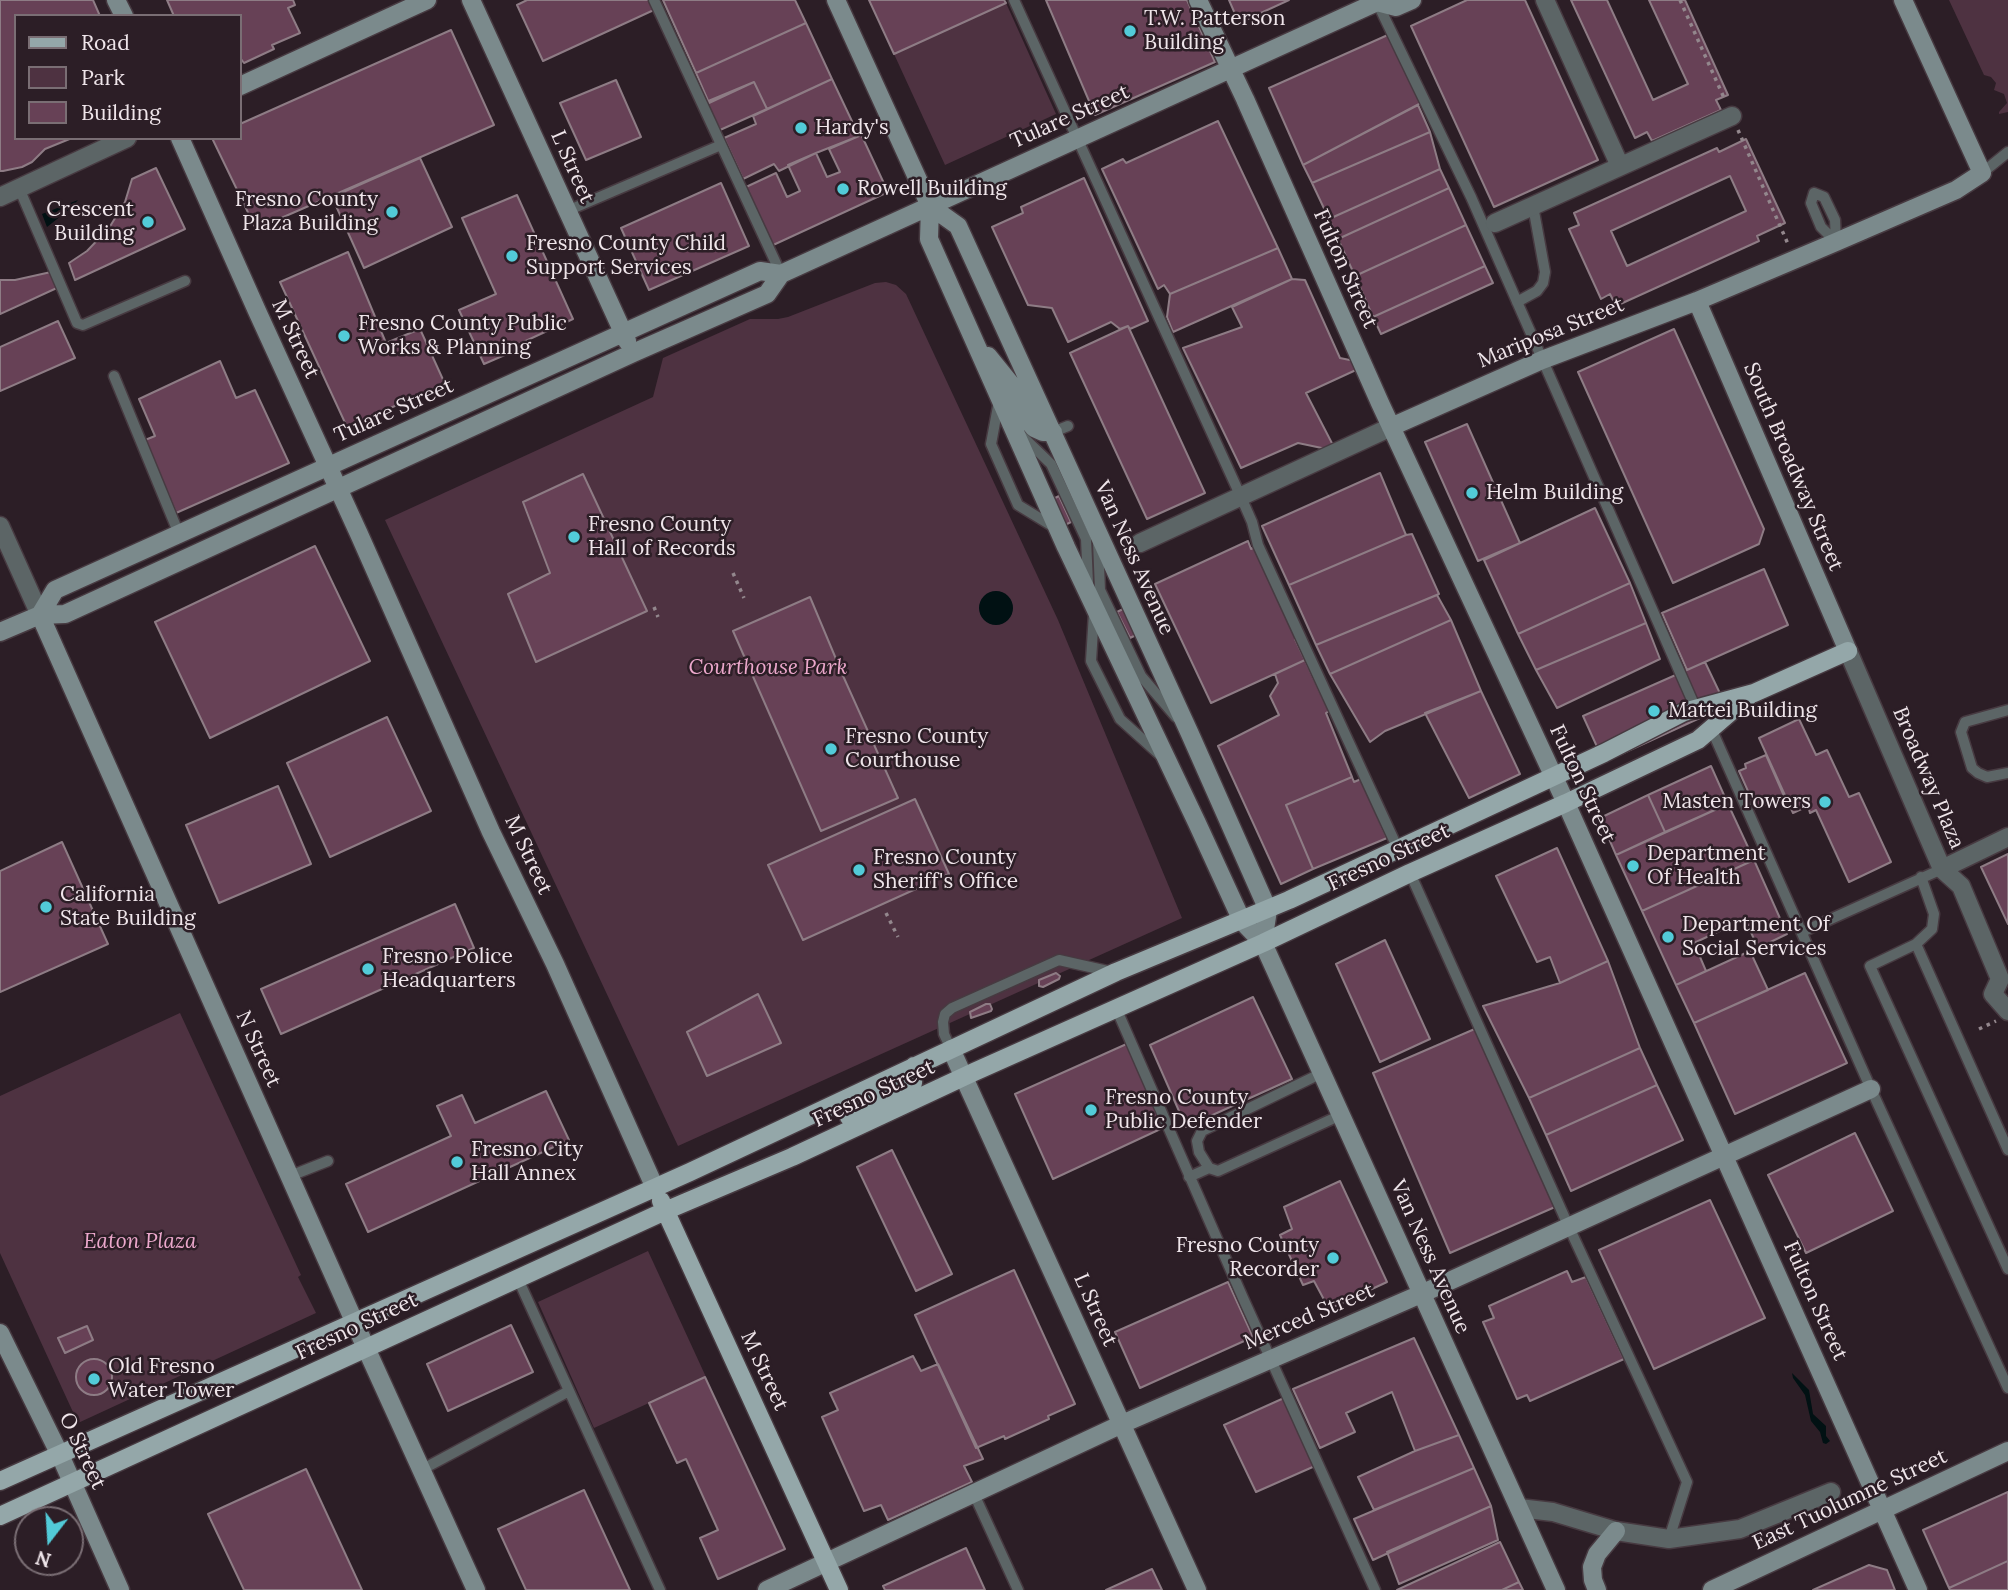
<!DOCTYPE html>
<html>
<head>
<meta charset="utf-8">
<style>
  body { margin:0 }
  #map { position:relative; width:2008px; height:1590px; overflow:hidden; background:#2c1e26; font-family:Lora,serif }
  canvas { display:block }
  .legend { position:absolute; left:14px; top:14px; width:228px; height:126px; box-sizing:border-box; background:#2c1e26; border:2px solid #7a6e74; margin:0; padding:9px 12px; list-style:none; font-size:21px; color:#efe5ea }
  .legend li { display:flex; align-items:center; gap:14px; height:35px }
  .legend b { width:35px; border:2px solid #7a6e74 }
  .north { position:absolute; left:14px; top:1506px; width:70px; height:70px; box-sizing:border-box; background:#2c1e26; border:2px solid #7a6e74; border-radius:50%; rotate:197deg; font-size:19px; font-weight:700; line-height:28px; text-align:center; color:#efe5ea }
  .north::after { content:''; display:block; margin:auto; width:24px; height:32px; background:#52cbd8; clip-path:polygon(50% 0,100% 100%,50% 72%,0 100%) }
</style>
</head>
<body>
<div id="map">
<canvas width="2008" height="1590"></canvas>
<ul class="legend">
<li><b style="height:9px;background:#94a7a9"></b>Road</li>
<li><b style="height:19px;background:#4e3241"></b>Park</li>
<li><b style="height:19px;background:#674156"></b>Building</li>
</ul>
<div class="north">N</div>
</div>
<script>
const context = document.querySelector('canvas').getContext('2d');
context.lineJoin = 'round';
function fill(path, color) { context.fillStyle = color; context.fill(path, 'evenodd'); }
const toPath = rows => new Path2D(rows.map(r => 'M' + r).join(''));
function stroke(path, color, width, dash) { context.strokeStyle = color; context.lineWidth = width; context.lineCap = dash ? 'butt' : 'round'; context.setLineDash(dash || []); context.stroke(path); }
function drawText(font, color, halo, rows, align = 'center') {
  context.font = font + ' Lora,serif'; context.lineWidth = 5; context.setLineDash([]); context.textBaseline = 'middle'; context.strokeStyle = halo; context.fillStyle = color; for (const [text, x, y, turn = 0] of rows) {
    context.save(); context.translate(x, y); context.rotate((+turn || 0) * Math.PI / 180); context.textAlign = isNaN(turn) ? turn : align; if (halo) context.strokeText(text, 0, 0); context.fillText(text, 0, 0); context.restore();
  }
}
fill(toPath([
  [1949,0,2008,0,2008,112,1999,114,1999,112,2007,103,2004,94,1994,90,1996,83,1991,77,1984,75],
  [1006,3,1056,114,945,165,894,54],
  [886,282,896,285,906,294,1058,620,1182,918,678,1146,385,520,653,397,663,358,750,319,778,319,788,317,875,283],
  [180,1013,301,1275,298,1277,316,1313,78,1423,0,1253,0,1096],
  [648,1251,706,1377,594,1428,538,1302]
]), '#4e3241');
fill(toPath([
  [78,200,71,208,47,227,42,214],
  '979 608a17 17 0 1 1 34 0a17 17 0 1 1-34 0Z',
  [1792,1373,1809,1390,1813,1414,1826,1426,1826,1436,1830,1441,1826,1444,1823,1443,1820,1432,1811,1421,1805,1395,1793,1378]
]), '#011113');
const building = toPath([
  [0,0,93,0,100,16,16,16,16,138,72,138,45,149,32,162,22,167,3,171,0,171,0,0],
  [167,0,293,0,295,5,288,8,300,33,272,45,274,49,244,63,241,59,240,60,240,16,174,16,167,0],
  [527,0,653,0,656,9,543,61,517,5,527,0],
  [663,0,795,0,806,23,696,73,663,0],
  [869,0,1004,0,1006,3,894,54,869,0],
  [1046,0,1187,0,1215,62,1095,115,1046,0],
  [1229,0,1289,0,1239,23,1229,0],
  [1467,0,1525,0,1598,160,1494,207,1411,26,1467,0],
  [1571,0,1607,0,1653,100,1688,84,1649,0,1685,0,1728,95,1716,100,1721,110,1652,141,1647,132,1635,138,1571,0],
  [806,23,832,79,767,109,754,82,709,103,696,73,806,23],
  [451,30,494,125,256,229,212,138,240,138,240,124,451,30],
  [1390,34,1421,103,1303,165,1269,88,1390,34],
  [832,79,859,136,816,153,779,171,774,164,743,179,724,138,756,124,753,116,832,79],
  [616,80,641,137,586,160,560,103,616,80],
  [754,82,767,109,720,130,706,102,754,82],
  [1418,105,1430,132,1312,183,1303,165,1418,105],
  [1218,121,1278,248,1170,294,1164,285,1158,289,1102,169,1123,159,1126,163,1218,121],
  [860,132,888,192,771,246,746,187,776,173,787,197,800,191,788,165,816,153,827,177,840,172,829,149,859,136,857,133,860,132],
  [1430,132,1440,169,1329,219,1312,183,1430,132],
  [1746,139,1785,223,1757,236,1759,241,1616,306,1610,294,1601,299,1569,229,1579,225,1574,213,1717,148,1719,152,1746,139],
  [1730,176,1746,211,1627,266,1611,231,1730,176],
  [420,158,452,227,364,268,332,197,420,158],
  [156,168,185,229,75,280,69,263,87,251,109,228,125,202,132,179,156,168],
  [1440,169,1449,188,1338,239,1329,219,1440,169],
  [1084,178,1148,321,1130,329,1128,326,1120,329,1111,322,1068,342,1052,308,1028,305,992,227,1023,213,1021,207,1084,178],
  [721,183,749,246,649,290,621,228,721,183],
  [1449,188,1466,225,1355,276,1338,239,1449,188],
  [517,195,573,319,519,344,521,348,484,364,459,310,496,294,462,218,517,195],
  [1466,225,1485,266,1373,317,1355,276,1466,225],
  [1278,248,1292,279,1173,332,1167,317,1170,294,1278,248],
  [348,252,386,343,420,329,445,384,347,427,280,282,348,252],
  [1485,266,1493,283,1381,334,1373,317,1485,266],
  [51,272,59,287,0,314,0,280,15,280,51,272],
  [1292,279,1305,280,1340,358,1369,364,1306,393,1336,451,1298,443,1241,468,1183,348,1242,327,1232,307,1292,279],
  [58,321,75,358,0,391,0,347,58,321],
  [1128,326,1205,493,1147,519,1070,353,1128,326],
  [1674,329,1764,529,1759,544,1673,583,1578,372,1674,329],
  [220,361,236,398,255,390,289,463,176,513,145,440,155,436,139,399,220,361],
  [1467,424,1520,543,1478,561,1425,442,1467,424],
  [1380,473,1406,535,1289,585,1262,526,1380,473],
  [583,474,647,611,536,662,508,594,550,573,523,502,583,474],
  [1059,496,1071,522,1065,525,1053,499,1059,496],
  [1595,508,1630,583,1518,634,1484,560,1595,508],
  [1412,534,1439,594,1316,645,1289,585,1406,535,1412,534],
  [1248,541,1251,549,1255,547,1297,639,1295,639,1305,660,1211,703,1155,584,1248,541],
  [315,546,370,661,210,738,155,622,315,546],
  [1764,569,1788,625,1687,670,1662,613,1764,569],
  [1630,583,1646,623,1536,670,1518,634,1630,583],
  [1437,595,1451,620,1330,674,1316,645,1437,595],
  [810,597,844,678,898,798,821,831,733,631,810,597],
  [1123,609,1136,635,1130,638,1117,612,1123,609],
  [1451,620,1481,691,1385,731,1370,742,1330,674,1451,620],
  [1646,623,1660,659,1557,708,1536,670,1646,623],
  [1305,660,1329,711,1326,713,1352,777,1286,805,1313,869,1281,884,1218,746,1279,715,1270,696,1278,683,1275,674,1305,660],
  [1705,662,1726,706,1604,762,1583,716,1705,662],
  [1481,691,1520,774,1469,798,1425,713,1481,691],
  [387,717,431,811,330,857,287,763,387,717],
  [1799,719,1816,755,1827,750,1849,797,1859,793,1891,862,1849,882,1816,810,1810,813,1808,806,1793,813,1759,738,1799,719],
  [1766,755,1784,796,1756,809,1739,771,1746,768,1745,764,1766,755],
  [1711,766,1728,804,1665,832,1648,795,1711,766],
  [1352,777,1354,782,1361,779,1387,838,1313,869,1286,805,1352,777],
  [278,786,311,864,219,903,186,825,278,786],
  [1648,795,1665,832,1616,855,1600,818,1648,795],
  [915,799,949,874,803,940,768,865,915,799],
  [1728,804,1754,860,1642,911,1616,855,1728,804],
  [62,842,108,944,0,992,0,871,62,842],
  [1557,848,1608,961,1560,983,1550,957,1537,962,1496,876,1557,848],
  [2008,854,2008,924,1981,867,2008,854],
  [1754,860,1787,934,1758,948,1745,919,1694,943,1706,971,1676,985,1642,911,1754,860],
  [455,904,474,948,281,1034,261,989,455,904],
  [1385,940,1430,1039,1380,1062,1336,964,1385,940],
  [1750,951,1768,990,1694,1023,1676,985,1750,951],
  [1608,961,1640,1048,1529,1098,1483,1006,1560,983,1608,961],
  [1056,973,1060,976,1059,979,1043,987,1039,986,1039,980,1056,973],
  [1805,973,1847,1063,1735,1114,1694,1023,1805,973],
  [758,994,781,1043,707,1076,687,1032,758,994],
  [1253,997,1292,1079,1186,1127,1150,1045,1253,997],
  [986,1004,990,1004,992,1009,991,1011,971,1018,970,1012,986,1004],
  [1477,1028,1555,1207,1450,1253,1373,1073,1477,1028],
  [1131,1042,1167,1126,1053,1179,1015,1094,1131,1042],
  [1640,1048,1657,1085,1546,1135,1529,1098,1640,1048],
  [1657,1085,1683,1140,1571,1191,1546,1135,1657,1085],
  [546,1091,569,1140,368,1232,346,1184,451,1136,437,1106,462,1095,475,1123,546,1091],
  [1855,1133,1893,1211,1806,1253,1768,1175,1855,1133],
  [892,1150,952,1274,916,1291,857,1167,892,1150],
  [1340,1181,1387,1282,1329,1309,1314,1281,1303,1285,1280,1235,1292,1229,1284,1207,1340,1181],
  [1710,1200,1765,1318,1654,1369,1599,1250,1710,1200],
  [1014,1270,1075,1404,1048,1416,1049,1419,1005,1439,1004,1436,976,1448,915,1315,1014,1270],
  [1567,1271,1572,1282,1586,1277,1624,1359,1530,1401,1527,1395,1517,1399,1483,1322,1494,1318,1489,1306,1567,1271],
  [1228,1282,1253,1337,1140,1388,1115,1332,1228,1282],
  [511,1325,533,1372,448,1411,427,1364,511,1325],
  [87,1326,93,1340,65,1353,58,1338,87,1326],
  [1414,1338,1459,1435,1415,1451,1392,1392,1346,1413,1355,1432,1320,1448,1293,1389,1414,1338],
  [913,1356,921,1371,938,1364,983,1459,964,1466,972,1482,888,1520,881,1505,864,1511,822,1417,838,1410,830,1393,913,1356],
  '76 1377a18 18 0 1 1 36 0a18 18 0 1 1-36 0Z',
  [705,1377,785,1549,718,1579,700,1538,718,1530,686,1459,677,1463,649,1403,705,1377],
  [1284,1398,1315,1466,1256,1492,1224,1425,1284,1398],
  [1459,1435,1474,1468,1374,1510,1358,1477,1415,1451,1459,1435],
  [1474,1468,1491,1506,1373,1560,1354,1519,1474,1468],
  [306,1469,362,1590,244,1590,208,1514,306,1469],
  [584,1490,630,1590,526,1590,498,1529,584,1490],
  [2008,1492,2008,1561,1949,1588,1923,1530,2008,1492],
  [1491,1506,1498,1540,1399,1584,1387,1552,1491,1506],
  [1500,1542,1519,1582,1502,1590,1397,1590,1500,1542],
  [966,1548,985,1590,885,1590,883,1586,966,1548],
  [2008,1561,2008,1590,1950,1590,1949,1588,2008,1561],
  [1869,1565,1887,1570,1895,1590,1813,1590,1869,1565],
  [1152,1569,1162,1590,1106,1590,1152,1569],
  [1519,1582,1523,1590,1502,1590,1519,1582]
]);
fill(building, '#674156');
stroke(building, '#8e7c85', 2);
const lane = toPath([
  [654,0,781,274],
  [1014,0,1241,497,1252,522,1258,545,1398,849],
  [1376,0,1471,197,1696,709],
  [1982,173,2008,152],
  [19,188,77,323,83,325,185,281],
  [1814,193,1824,197,1835,220,1836,242,1821,227,1811,203,1814,193],
  [567,211,721,145],
  [1517,302,1537,291,1543,283,1545,272,1533,206],
  [114,376,179,534],
  [999,401,991,444,1018,505,1054,527],
  [1053,432,1068,426],
  [1020,434,1051,464,1086,539,1088,583],
  [1098,541,1100,590,1141,676,1176,717],
  [1094,613,1091,661,1120,719,1160,755],
  [2008,710,1965,722,1961,732,1972,768,1978,773,1987,777,2008,773],
  [1711,728,1871,1089,2008,1388],
  [1410,873,1568,1225,1687,1482,1669,1539],
  [1921,877,1934,914,1932,929,1916,944,2008,1150],
  [1802,932,1942,869],
  [1916,944,1870,966,2008,1269],
  [1116,1008,1243,1298,1375,1590],
  [951,1049,944,1034,943,1022,945,1014,952,1008,1059,960,1112,972],
  [1322,1073,1202,1131,1197,1141,1199,1152,1209,1168,1218,1171,1341,1115],
  [290,1176,328,1161],
  [1189,1177,1209,1168],
  [518,1279,660,1590],
  [421,1470,569,1391],
  [974,1494,1018,1590]
]);
const street = toPath([
  [1545,0,1620,166],
  [0,197,127,138],
  [1495,223,1732,116],
  [0,526,40,615],
  [1140,543,1391,427],
  [1848,651,1942,869,1961,886,2000,979,1993,994,2008,1011],
  [1942,869,2008,837],
  [1519,1508,1553,1512,1616,1531,1669,1539,1740,1529,1831,1492]
]);
const secondary = toPath([
  [116,0,124,16],
  [471,0,627,341],
  [836,0,930,206,929,239,1066,547,1197,823,1242,921,1263,943,1556,1590],
  [1198,0,1245,99,1380,403,1566,803,1918,1590],
  [240,86,427,0],
  [180,138,257,311,359,534,491,832,555,964,655,1188],
  [930,206,958,226,1190,734,1268,910,1263,943],
  [1697,301,1848,651],
  [988,356,1014,388,1028,421,1034,428,1043,432,1053,432],
  [1391,427,1542,360,1697,301,1836,242,1956,190,1982,173,1903,0],
  [40,615,366,1348,476,1590],
  [40,615,55,590,760,271,781,274],
  [0,632,40,615,65,614,633,353,767,294,781,274,1377,2,1396,7,1412,0],
  [951,1049,1197,1590],
  [0,1333,60,1455,120,1590],
  [767,1590,1122,1424,1421,1294,1871,1089],
  [1597,1590,1593,1580,1592,1567,1597,1554,1616,1531],
  [1712,1590,2008,1451]
]);
const primary = toPath([
  [849,1117,909,1088,913,1083,914,1066],
  [661,1201,839,1590],
  [0,1481,690,1172,1116,972,1289,900,1604,753,1684,712,1754,693,1848,651],
  [0,1516,665,1211,792,1157,974,1072,1263,943,1410,873,1566,803,1698,740,1748,697]
]);
stroke(lane, '#473a41', 13);
stroke(street, '#473a41', 21);
stroke(secondary, '#473a41', 21);
stroke(primary, '#473a41', 21);
stroke(toPath([
  [1680,0,1725,100],
  [1738,130,1788,244],
  [733,573,744,598],
  [654,607,658,617],
  [886,913,898,937],
  [1979,1029,1996,1021]
]), '#93878d', 3.5, [3.5, 5]);
stroke(lane, '#5c6566', 10);
stroke(street, '#5c6566', 18);
stroke(secondary, '#7b8a8c', 18);
stroke(primary, '#94a7a9', 18);
for (const [x, y, r, color] of [
  [1130,31,7,"#52cbd8"],
  [801,128,7,"#52cbd8"],
  [843,189,7,"#52cbd8"],
  [392,212,7,"#52cbd8"],
  [148,222,7,"#52cbd8"],
  [512,256,7,"#52cbd8"],
  [344,336,7,"#52cbd8"],
  [1472,493,7,"#52cbd8"],
  [574,537,7,"#52cbd8"],
  [1654,711,7,"#52cbd8"],
  [831,749,7,"#52cbd8"],
  [1825,802,7,"#52cbd8"],
  [1633,866,7,"#52cbd8"],
  [859,870,7,"#52cbd8"],
  [46,907,7,"#52cbd8"],
  [1668,937,7,"#52cbd8"],
  [368,969,7,"#52cbd8"],
  [1091,1110,7,"#52cbd8"],
  [457,1162,7,"#52cbd8"],
  [1333,1258,7,"#52cbd8"],
  [94,1379,7,"#52cbd8"]
]) { const dot = new Path2D(); dot.arc(x, y, r, 0, 2 * Math.PI); context.fillStyle = color; context.fill(dot); stroke(dot, '#2c1e26', 2.5); }
drawText('21px', '#efe5ea', '#2c1e26', [
  ["T.W. Patterson",1144,19],
  ["Building",1144,43],
  ["Hardy's",815,128],
  ["Rowell Building",857,189],
  ["Fresno County",378,200,"right"],
  ["Plaza Building",378,224,"right"],
  ["Crescent",134,210,"right"],
  ["Building",134,234,"right"],
  ["Fresno County Child",526,244],
  ["Support Services",526,268],
  ["Fresno County Public",358,324],
  ["Works & Planning",358,348],
  ["Helm Building",1486,493],
  ["Fresno County",588,525],
  ["Hall of Records",588,549],
  ["Mattei Building",1668,711],
  ["Fresno County",845,737],
  ["Courthouse",845,761],
  ["Masten Towers",1811,802,"right"],
  ["Department",1647,854],
  ["Of Health",1647,878],
  ["Fresno County",873,858],
  ["Sheriff's Office",873,882],
  ["California",60,895],
  ["State Building",60,919],
  ["Department Of",1682,925],
  ["Social Services",1682,949],
  ["Fresno Police",382,957],
  ["Headquarters",382,981],
  ["Fresno County",1105,1098],
  ["Public Defender",1105,1122],
  ["Fresno City",471,1150],
  ["Hall Annex",471,1174],
  ["Fresno County",1319,1246,"right"],
  ["Recorder",1319,1270,"right"],
  ["Old Fresno",108,1367],
  ["Water Tower",108,1391]
], 'left');
drawText('21px', '#efe5ea', '#2c1e26', [
  ["Tulare Street",1070,117,-24],
  ["L Street",572,167,66],
  ["Fulton Street",1345,269,66],
  ["Mariposa Street",1551,333,-22],
  ["M Street",295,339,65],
  ["Tulare Street",394,411,-24],
  ["South Broadway Street",1793,467,67],
  ["Van Ness Avenue",1134,558,66],
  ["Broadway Plaza",1928,778,67],
  ["Fulton Street",1582,784,65],
  ["M Street",528,855,65],
  ["Fresno Street",1389,858,-25],
  ["N Street",258,1049,66],
  ["Fresno Street",874,1094,-25],
  ["Van Ness Avenue",1430,1257,66],
  ["Fulton Street",1815,1301,66],
  ["L Street",1095,1310,66],
  ["Merced Street",1309,1317,-23],
  ["Fresno Street",357,1327,-25],
  ["M Street",764,1371,65],
  ["O Street",82,1451,65],
  ["East Tuolumne Street",1850,1500,-25]
]);
drawText('italic 21px', '#eca8cc', '#2c1e26', [
  ["Courthouse Park",768,668],
  ["Eaton Plaza",140,1242]
]);
</script>
</body>
</html>
